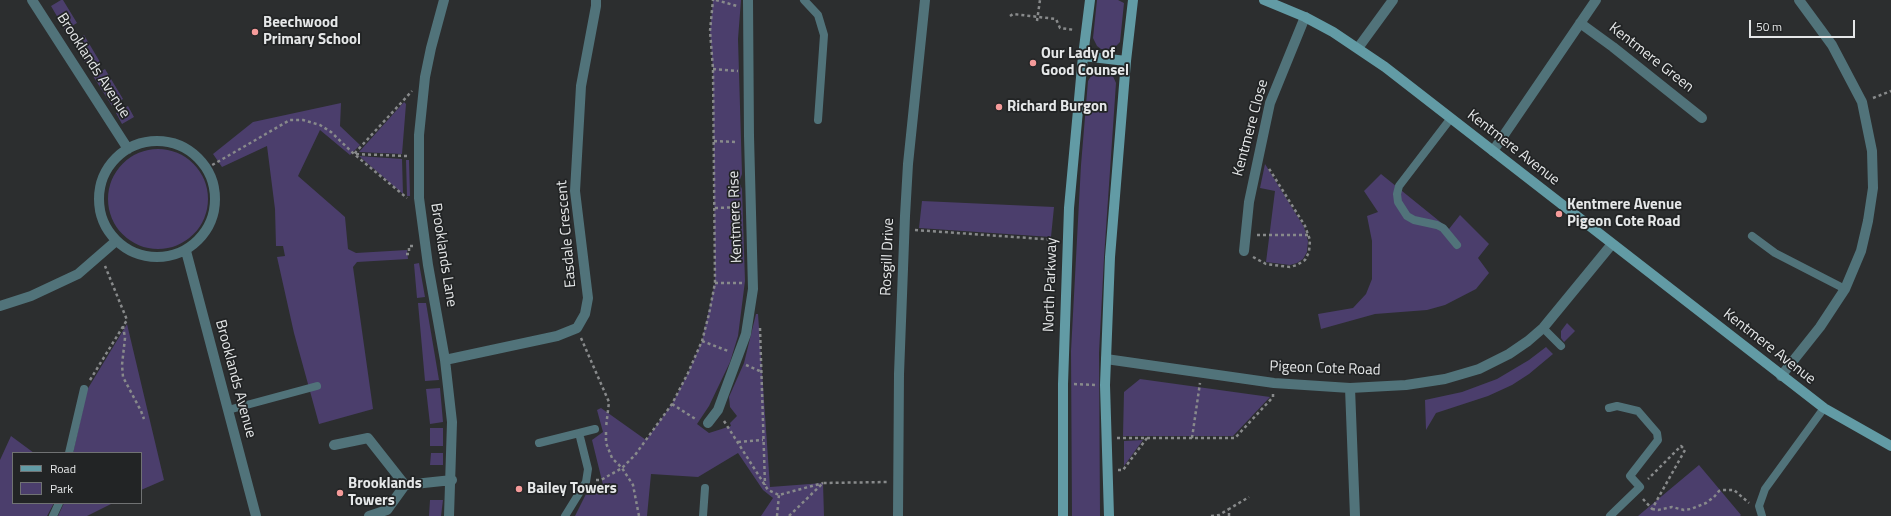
<!DOCTYPE html>
<html>
<head>
<meta charset="utf-8">
<style>
  body { margin:0 }
  #map { position:relative; width:1891px; height:516px; overflow:hidden; background:#2c2e2f; font-family:"Titillium Web",sans-serif }
  canvas { display:block }
  .legend { position:absolute; left:12px; top:452px; width:130px; height:52px; box-sizing:border-box; background:#222425; border:1px solid #707273; margin:0; padding:5px 7px; list-style:none; font-size:12px; color:#e5e7e8 }
  .legend li { display:flex; align-items:center; gap:8px; height:20px }
  .legend b { width:20px; border:1px solid #707273 }
  .scale { position:absolute; left:1749px; top:20px; width:106px; height:18px; box-sizing:border-box; border:2px solid #e5e7e8; border-top:0; padding-left:5px; font-size:12px; line-height:14px; white-space:nowrap; color:#e5e7e8; -webkit-text-stroke:3px #222425; paint-order:stroke }
</style>
</head>
<body>
<div id="map">
<canvas width="1891" height="516"></canvas>
<ul class="legend">
<li><b style="height:5px;background:#629ba5"></b>Road</li>
<li><b style="height:11px;background:#4b3e6c"></b>Park</li>
</ul>
<div class="scale">50 m</div>
</div>
<script>
const context = document.querySelector('canvas').getContext('2d');
context.lineJoin = 'round';
function fill(path, color) { context.fillStyle = color; context.fill(path, 'evenodd'); }
const toPath = rows => new Path2D(rows.map(r => 'M' + r).join(''));
function stroke(path, color, width, dash) { context.strokeStyle = color; context.lineWidth = width; context.lineCap = dash ? 'butt' : 'round'; context.setLineDash(dash || []); context.stroke(path); }
function drawText(font, color, halo, rows, align = 'center') {
  context.font = font + ' "Titillium Web",sans-serif'; context.lineWidth = 3.5; context.setLineDash([]); context.textBaseline = 'middle'; context.strokeStyle = halo; context.fillStyle = color; for (const [text, x, y, turn = 0] of rows) {
    context.save(); context.translate(x, y); context.rotate((+turn || 0) * Math.PI / 180); context.textAlign = isNaN(turn) ? turn : align; if (halo) context.strokeText(text, 0, 0); context.fillText(text, 0, 0); context.restore();
  }
}
fill(toPath([
  [61,0,63,0,77,23,65,30,51,6],
  [713,0,741,0,738,39,742,174,739,182,742,189,745,281,738,336,730,362,709,406,697,424,709,433,731,426,730,423,737,416,730,407,729,397,744,363,756,314,758,314,770,487,823,483,824,516,761,516,773,498,763,490,738,453,698,477,651,474,647,516,575,516,586,494,604,489,592,440,603,432,597,410,601,408,646,440,672,404,688,373,702,341,715,283,713,69,710,31],
  [1097,0,1118,0,1124,3,1120,42,1114,48,1110,50,1101,49,1097,46,1093,38],
  [84,35,100,62,89,69,73,42],
  [105,69,123,99,112,106,93,76],
  [1103,70,1112,74,1116,83,1104,258,1099,353,1100,516,1072,516,1071,351,1081,165,1088,81,1093,73],
  [404,102,406,104,402,154,359,152],
  [341,103,340,126,360,145,350,155,320,130,298,176,345,217,348,249,356,253,407,250,408,259,357,262,353,267,373,409,319,424,294,333,277,257,285,256,283,246,276,246,275,209,267,146,222,167,213,154,253,122],
  [128,106,134,117,122,124,116,113],
  '108 199a50 50 0 1 1 100 0a50 50 0 1 1-100 0Z',
  [359,156,402,159,403,194],
  [406,160,409,160,410,196,407,196],
  [1265,164,1304,227,1308,241,1307,252,1303,259,1297,263,1290,265,1266,262,1275,191,1260,188],
  [1381,174,1449,229,1460,215,1489,244,1478,258,1489,273,1476,289,1445,305,1427,310,1375,314,1321,329,1318,314,1353,308,1366,294,1372,279,1372,241,1367,216,1378,212,1364,191],
  [922,201,1054,207,1051,237,919,228],
  [419,263,425,297,417,298,414,264],
  [418,303,426,303,439,380,425,381],
  [1567,323,1575,331,1564,342,1561,338,1561,331],
  [127,324,164,480,141,490,141,453,73,453,87,390],
  [1546,347,1553,354,1529,374,1512,385,1488,396,1436,413,1426,430,1425,400,1462,392,1497,379,1529,360],
  [1140,379,1270,397,1233,436,1123,436,1124,392],
  [440,388,443,422,430,424,426,389],
  [430,428,443,428,443,446,430,446],
  [11,436,34,453,13,453,13,503,54,503,47,516,0,516,0,460],
  [1143,440,1124,466,1124,441],
  [431,453,443,453,443,465,430,465],
  [1699,465,1741,515,1740,516,1638,516],
  [430,500,443,500,441,516,429,516],
  [64,503,113,503,87,516,58,516]
]), '#4b3e6c');
stroke(toPath([
  [716,0,737,6],
  [1010,16,1013,14,1056,19,1060,28,1075,30],
  [1037,21,1040,0],
  [713,69,738,71],
  [1873,98,1891,91],
  [714,141,737,142],
  [407,156,354,154,412,91],
  [207,168,290,120,303,120,320,125,331,132,354,154,407,198],
  [715,208,740,207],
  [915,230,1057,240],
  [1257,235,1308,235],
  [406,254,409,254,409,246,414,246],
  [1253,257,1266,264,1290,267,1297,265,1305,260,1309,252,1310,240,1305,226,1268,167],
  [715,283,742,283],
  [123,326,125,338,122,365,123,377,141,411,144,419],
  [760,328,765,485],
  [581,338,609,402,606,427],
  [702,341,728,351],
  [746,365,762,372],
  [90,380,127,320,105,266],
  [1074,384,1095,385],
  [672,404,697,420],
  [724,421,768,490,779,495,823,483],
  [606,432,606,443,612,458,622,468,633,485,639,516],
  [1117,438,1235,438,1273,397,1273,394],
  [1192,438,1200,383],
  [738,442,763,440],
  [1118,470,1123,470,1147,438],
  [596,480,601,480,622,468,635,455,672,404,688,373,702,341,709,314,715,283,713,69,710,31,713,0],
  [1643,499,1652,509,1685,450,1681,446,1648,479],
  [1652,509,1658,510,1672,507,1684,510,1691,509,1706,503,1714,497,1719,491,1723,490,1734,490,1749,503],
  [777,516,779,495],
  [789,516,823,483,887,482],
  [1211,516,1219,515,1229,509],
  [1229,516,1229,509,1249,497]
]), '#888a8b', 2.5, [3, 3]);
stroke(toPath([
  [804,0,818,15,824,35,818,120],
  [1451,118,1399,186,1397,194,1398,202,1407,216,1414,220,1437,225,1443,228,1457,245],
  [1752,236,1775,253,1845,289],
  [1543,328,1561,346],
  [1609,408,1617,406,1638,411,1657,433,1658,440,1630,476,1640,487,1610,516],
  [228,410,317,386],
  [539,443,595,429],
  [69,453,84,389],
  [53,516,59,503],
  [565,516,586,482,588,469,579,433],
  [703,516,705,488],
  [1762,516,1759,506,1765,489,1824,408]
]), '#51737a', 8);
stroke(toPath([
  [32,0,128,149],
  [444,0,431,48,425,77,419,135,419,198,428,265,445,360,452,422,449,516],
  [1580,23,1613,47,1702,118],
  [1358,48,1393,0],
  '99 199a58 58 0 1 1 116 0a58 58 0 1 1-116 0Z',
  [1493,151,1596,0],
  [186,251,256,516],
  [1244,251,1249,202,1270,103,1305,17],
  [0,306,31,296,78,274,116,241],
  [1106,359,1274,383,1350,388,1406,385,1445,379,1479,369,1509,354,1528,341,1543,328,1612,244],
  [445,360,557,336,577,328,585,314,588,298,575,191,581,86,596,6,596,0],
  [1781,376,1820,327,1845,289,1861,251,1868,221,1873,188,1872,151,1862,102,1832,45,1799,0],
  [1350,388,1355,516],
  [708,423,718,410,746,334,753,289,749,136,748,0],
  [334,445,368,438,405,485,452,480],
  [369,516,387,510,405,485],
  [898,516,899,374,905,216,908,164,925,0]
]), '#51737a', 10);
stroke(toPath([
  [1264,0,1305,17,1333,32,1385,67,1824,408,1891,446],
  [1083,56,1126,61],
  [1063,516,1063,384,1069,208,1083,56,1090,0],
  [1109,516,1105,385,1110,257,1126,61,1133,0]
]), '#629ba5', 10);
for (const [x, y, r, color] of [
  [255,32,4,"#f59b9a"],
  [1033,63,4,"#f59b9a"],
  [999,107,4,"#f59b9a"],
  [1559,214,4,"#f59b9a"],
  [519,489,4,"#f59b9a"],
  [340,493,4,"#f59b9a"]
]) { const dot = new Path2D(); dot.arc(x, y, r, 0, 2 * Math.PI); context.fillStyle = color; context.fill(dot); stroke(dot, '#222425', 1.5); }
drawText('bold 15px', '#e5e7e8', '#222425', [
  ["Beechwood",263,23],
  ["Primary School",263,40],
  ["Our Lady of",1041,54],
  ["Good Counsel",1041,71],
  ["Richard Burgon",1007,107],
  ["Kentmere Avenue",1567,205],
  ["Pigeon Cote Road",1567,222],
  ["Brooklands",348,484],
  ["Towers",348,501],
  ["Bailey Towers",527,489]
], 'left');
drawText('15px', '#e5e7e8', '#222425', [
  ["Kentmere Green",1651,58,38],
  ["Brooklands Avenue",93,66,57],
  ["Kentmere Close",1251,128,-75],
  ["Kentmere Avenue",1513,148,38],
  ["Kentmere Rise",736,217,-92],
  ["Easdale Crescent",567,234,-95],
  ["Brooklands Lane",443,255,81],
  ["Rosgill Drive",888,257,-88],
  ["North Parkway",1051,285,-88],
  ["Kentmere Avenue",1769,347,38],
  ["Pigeon Cote Road",1325,369,2],
  ["Brooklands Avenue",235,379,75]
]);
</script>
</body>
</html>
